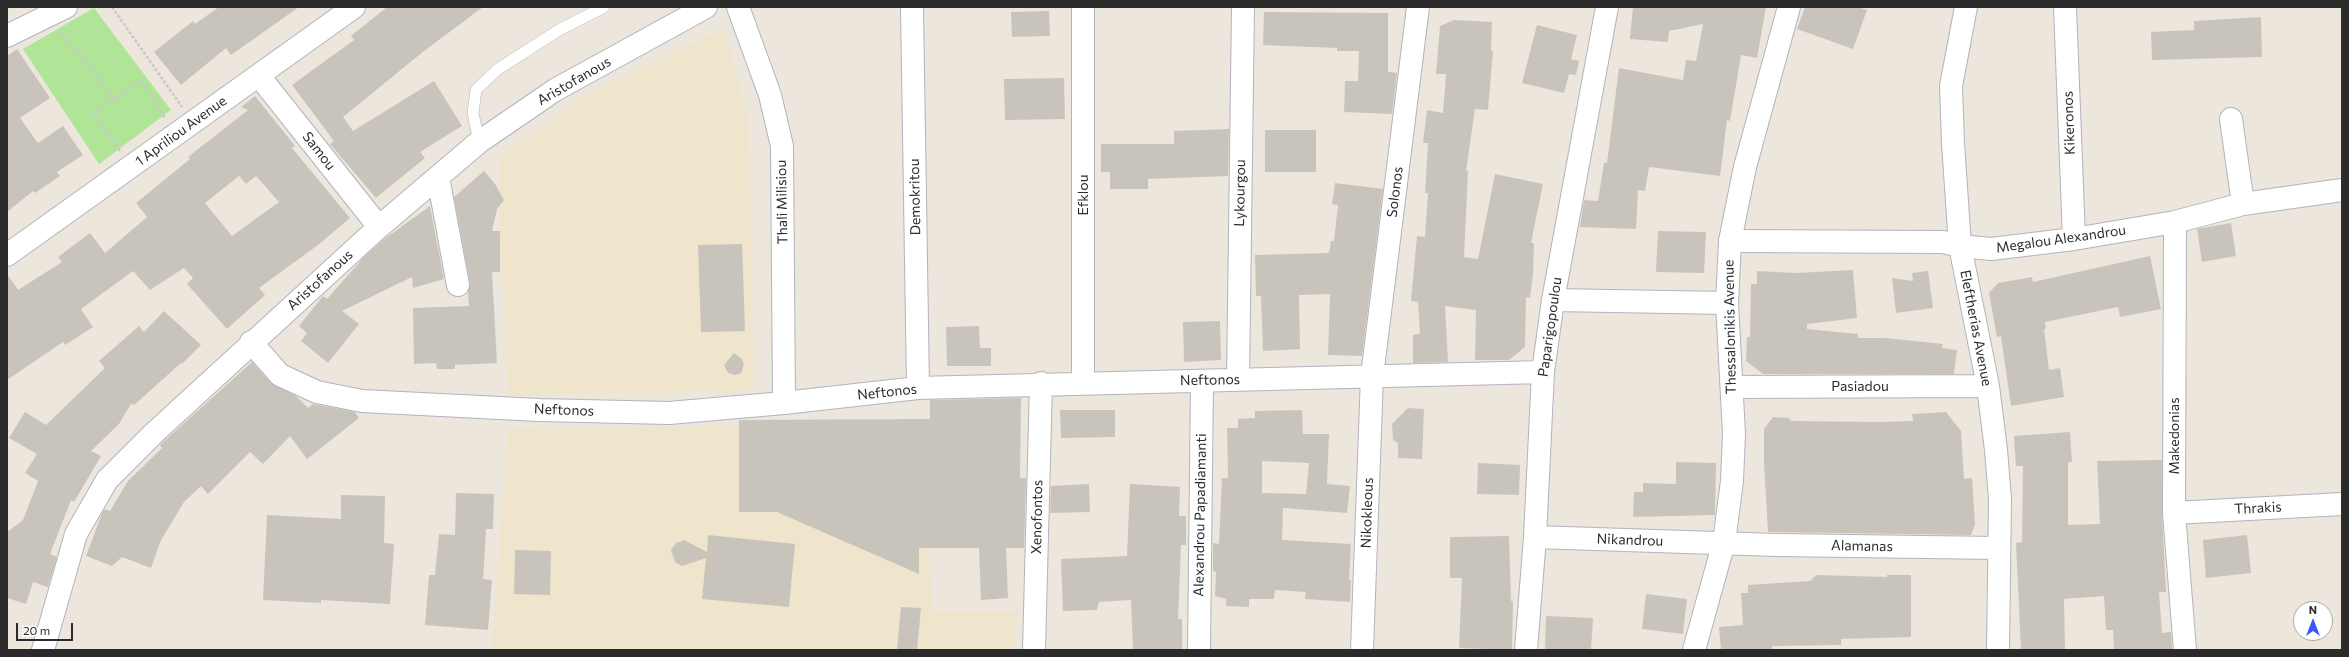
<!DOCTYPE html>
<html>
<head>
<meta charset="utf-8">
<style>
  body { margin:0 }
  #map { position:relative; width:2349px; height:657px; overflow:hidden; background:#ede6dd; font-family:Commissioner,sans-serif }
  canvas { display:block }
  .frame { position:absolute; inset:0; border:8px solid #2b2b2b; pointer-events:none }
  .north { position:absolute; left:2293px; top:601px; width:40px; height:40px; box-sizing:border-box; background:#fff; border:1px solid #aaa; border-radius:50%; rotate:0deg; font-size:11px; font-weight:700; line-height:16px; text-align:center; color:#2b2b2b }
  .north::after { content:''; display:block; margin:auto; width:14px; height:18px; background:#3958fe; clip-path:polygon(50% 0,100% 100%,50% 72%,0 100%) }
  .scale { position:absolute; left:16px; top:623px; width:57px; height:18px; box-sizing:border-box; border:2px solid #2b2b2b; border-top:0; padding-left:5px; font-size:12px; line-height:14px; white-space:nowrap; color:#2b2b2b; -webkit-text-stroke:3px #fff; paint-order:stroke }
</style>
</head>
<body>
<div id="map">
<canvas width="2349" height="657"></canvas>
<div class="frame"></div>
<div class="north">N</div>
<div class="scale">20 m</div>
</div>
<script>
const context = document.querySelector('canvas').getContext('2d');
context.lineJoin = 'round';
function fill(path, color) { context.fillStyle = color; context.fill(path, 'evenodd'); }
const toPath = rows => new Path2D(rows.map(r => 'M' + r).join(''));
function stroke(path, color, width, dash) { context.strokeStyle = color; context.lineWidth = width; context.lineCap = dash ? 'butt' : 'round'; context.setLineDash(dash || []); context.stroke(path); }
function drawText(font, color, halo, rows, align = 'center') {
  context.font = font + ' Commissioner,sans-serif'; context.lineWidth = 3; context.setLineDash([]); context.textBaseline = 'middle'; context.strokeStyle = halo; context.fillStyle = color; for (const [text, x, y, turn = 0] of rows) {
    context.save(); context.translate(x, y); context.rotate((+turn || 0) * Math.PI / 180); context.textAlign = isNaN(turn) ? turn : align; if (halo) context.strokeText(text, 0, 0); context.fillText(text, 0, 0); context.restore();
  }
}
fill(toPath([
  [725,28,749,124,754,391,508,395,500,231,499,158,585,95],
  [923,425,932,611,1018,611,1014,650,492,650,508,427]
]), '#efe4cc');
fill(toPath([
  [94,8,171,110,99,164,23,49]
]), '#b0e598');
fill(toPath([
  [219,7,299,7,231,55,226,48,181,85,154,52,193,21,195,24],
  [387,7,483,7,424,51,343,117,353,131,434,81,462,126,420,152,425,158,376,198,330,144,334,141,292,85,354,40,351,36],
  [1633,7,1766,7,1757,58,1741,55,1730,121,1727,120,1720,176,1649,167,1645,191,1638,190,1636,229,1580,227,1584,200,1598,201,1604,163,1607,163,1619,68,1683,80,1686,60,1696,61,1703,24,1669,31,1668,42,1630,39],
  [1805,7,1858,7,1867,10,1853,49,1797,29],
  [1049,11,1050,36,1012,37,1011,12],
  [1264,12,1388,13,1388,72,1397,73,1392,114,1344,112,1345,81,1358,81,1359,51,1337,51,1337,48,1263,45],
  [2261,17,2262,57,2152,60,2151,32,2194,30,2194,21],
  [1454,20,1492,22,1491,51,1493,51,1488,110,1475,109,1466,171,1468,171,1464,257,1478,259,1495,174,1543,184,1531,243,1534,243,1533,275,1530,298,1526,297,1525,347,1509,360,1475,360,1476,310,1445,306,1448,362,1413,363,1413,335,1420,334,1418,302,1411,301,1417,236,1425,237,1428,193,1425,193,1428,143,1423,143,1427,110,1443,113,1446,74,1436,74,1440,26],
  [1537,25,1577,35,1571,59,1579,61,1576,75,1569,74,1564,93,1522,83],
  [17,49,50,98,20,118,38,143,63,126,83,155,57,172,60,176,35,193,33,191,7,212,7,56],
  [1064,78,1065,119,1005,120,1004,79],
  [255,96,295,146,292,148,350,218,318,245,259,288,265,295,227,329,187,284,193,278,184,268,150,290,133,271,81,309,93,327,65,345,63,342,7,380,7,274,18,290,62,262,58,257,90,233,105,253,147,217,136,203,190,159,188,157,248,110,241,107],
  [239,176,246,184,256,176,279,202,232,236,205,203],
  [1229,129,1228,176,1148,179,1148,189,1110,189,1110,172,1101,172,1101,144,1174,144,1174,131],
  [1265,130,1316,130,1316,172,1265,172],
  [484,171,495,184,504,200,497,209,492,231,500,231,500,272,492,272,497,363,455,365,455,369,437,369,436,363,414,364,413,308,469,306,468,292,470,283,454,197],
  [1335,183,1383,189,1362,356,1328,355,1330,294,1299,295,1300,349,1263,351,1261,296,1256,296,1255,255,1329,253,1331,241,1334,241,1338,205,1332,204],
  [430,206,444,279,413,288,412,277,342,311,359,324,328,363,301,341,307,333,299,326,323,296,327,299,364,257,383,240],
  [2231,223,2236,256,2202,262,2197,229],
  [1658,231,1706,232,1704,273,1656,272],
  [742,244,745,331,701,332,698,245],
  [2150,256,2161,309,2120,317,2118,307,2045,322,2046,329,2044,329,2049,370,2060,368,2064,397,2011,406,2001,336,1997,337,1989,293,1998,283,2032,277,2033,282],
  [1853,270,1857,318,1807,324,1807,329,1858,334,1858,338,1885,338,1943,344,1942,348,1957,350,1954,374,1763,374,1746,361,1747,337,1750,337,1751,284,1757,284,1757,271,1796,273],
  [1928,271,1933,308,1896,313,1892,278,1913,281,1912,273],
  [164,311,201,345,182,364,181,363,134,405,131,404,119,424,91,451,101,456,74,502,71,500,50,554,57,557,48,587,33,582,26,604,7,598,7,532,23,520,38,481,25,473,37,454,9,438,25,412,46,425,105,368,99,361,139,326,144,332],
  [1220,321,1221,360,1184,362,1183,322],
  [979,326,980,348,991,348,991,366,947,366,946,327],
  [734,353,741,358,744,364,741,373,735,375,728,373,724,365],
  [252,362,271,383,296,396,308,408,313,404,355,412,359,418,307,459,290,436,263,464,250,452,208,494,201,486,184,502,161,540,151,568,122,557,112,566,86,556,103,511,105,509,110,511,128,481,162,448,160,445,163,442],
  [1021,398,1020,478,1026,478,1024,548,1006,548,1008,598,981,600,979,548,919,548,919,574,777,512,739,512,739,420,930,419,930,400],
  [1408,408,1424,409,1422,459,1398,458,1398,443,1393,440,1392,424],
  [1060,410,1115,410,1115,437,1061,438],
  [1302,410,1303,434,1329,434,1327,484,1350,486,1347,513,1283,508,1282,540,1351,544,1349,580,1351,580,1350,602,1305,599,1306,592,1275,590,1274,599,1249,599,1249,607,1226,606,1226,599,1215,596,1216,572,1213,571,1213,543,1219,544,1222,478,1228,478,1227,428,1238,428,1238,419,1255,418,1255,411],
  [1262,461,1309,463,1306,494,1262,493],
  [1946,412,1961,431,1964,479,1972,478,1975,524,1971,535,1768,532,1764,464,1764,429,1773,417,1789,418,1791,421,1881,422,1913,421,1912,414],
  [2070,432,2072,462,2068,462,2068,525,2100,524,2097,461,2162,460,2162,514,2166,592,2159,592,2162,633,2171,632,2172,650,2114,650,2113,630,2106,630,2104,596,2064,599,2065,650,2021,650,2016,543,2022,542,2023,466,2016,466,2014,436],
  [1676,462,1716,463,1715,515,1633,517,1634,492,1643,492,1643,483,1676,484],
  [1478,463,1520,465,1519,495,1477,494],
  [1089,484,1090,512,1050,513,1051,486],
  [1130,484,1180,487,1179,516,1186,516,1186,545,1181,545,1178,619,1182,619,1182,650,1133,650,1131,600,1099,602,1097,610,1063,611,1061,559,1127,556],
  [456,493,494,494,493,529,486,529,483,579,492,580,488,630,425,625,429,575,435,575,439,534,455,535],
  [341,495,385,496,384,543,394,544,390,604,321,600,321,603,263,600,267,515,341,519],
  [708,535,795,544,789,607,702,599,706,558,682,566,675,562,671,550,676,543,684,540,707,552],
  [2247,535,2251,573,2206,578,2203,540],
  [1509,536,1511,601,1513,601,1512,650,1459,648,1462,578,1450,578,1450,537],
  [515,550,551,551,550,595,514,594],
  [1816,575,1887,577,1887,575,1911,575,1911,637,1841,639,1841,645,1772,646,1773,649,1721,650,1719,627,1743,625,1741,593,1748,593,1748,585,1810,581],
  [1646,594,1687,599,1683,634,1642,629],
  [901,607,921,608,917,650,897,650],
  [1546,616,1593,618,1591,650,1545,650]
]), '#c9c4bb');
const lane = toPath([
  [479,142,473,113,476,90,498,69,559,30,604,7]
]);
const street = toPath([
  [738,7,770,95,782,146,784,403],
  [912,7,918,388],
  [1083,7,1083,382],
  [1966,7,1951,86,1953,143,1960,246,1988,386,1996,450,2000,499,1998,650],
  [2065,7,2074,239],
  [7,36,66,7],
  [259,76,379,227],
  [2231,119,2243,204],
  [438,177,458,285],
  [2175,222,2174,513,2185,650],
  [1730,241,1943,242,1960,246,1991,249,2074,239,2175,222,2243,204,2342,190],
  [1553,300,1727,303],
  [251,342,280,375,317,392,362,401,539,410,669,413,784,403,918,388,1543,372],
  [1238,380,1243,7],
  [1732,387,1988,386],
  [2174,513,2342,504],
  [1535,537,1776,545,1999,548],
  [43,650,76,534,107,480,154,433,379,227,479,142,555,90,706,7],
  [1034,650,1041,383],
  [1199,650,1202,381],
  [1362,650,1372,376,1418,7],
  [1526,650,1535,537,1543,372,1553,300,1607,7]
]);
const secondary = toPath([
  [7,255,354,7],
  [1694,650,1724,542,1732,481,1734,434,1727,303,1730,241,1745,167,1789,7]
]);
stroke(lane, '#b1b3bf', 12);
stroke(street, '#b1b3bf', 24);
stroke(secondary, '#b1b3bf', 24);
stroke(toPath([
  [112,7,182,107],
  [60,32,93,71,113,99],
  [120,151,93,112,141,81,165,118]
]), '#c8c8c8', 2.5, [3, 2]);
stroke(lane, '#fff', 11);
stroke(street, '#fff', 22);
stroke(secondary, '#fff', 22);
drawText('14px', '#2b2b2b', '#fff', [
  ["Aristofanous",574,81,-30],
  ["Kikeronos",2069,123,-92],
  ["1 Apriliou Avenue",181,131,-36],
  ["Samou",319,151,52],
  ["Solonos",1395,192,-83],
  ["Lykourgou",1240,193,-89],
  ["Efklou",1083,195,-90],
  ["Demokritou",915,197,-91],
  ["Thali Milisiou",782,202,-91],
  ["Megalou Alexandrou",2061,239,-8],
  ["Aristofanous",320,280,-42],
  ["Paparigopoulou",1550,327,-82],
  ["Thessalonikis Avenue",1730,327,-91],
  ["Eleftherias Avenue",1976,328,79],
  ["Neftonos",1210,380,-1],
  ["Pasiadou",1860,386],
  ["Neftonos",887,392,-6],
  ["Neftonos",564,410,2],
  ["Makedonias",2174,436,-90],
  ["Thrakis",2258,508,-3],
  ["Nikokleous",1367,513,-88],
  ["Alexandrou Papadiamanti",1200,515,-89],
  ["Xenofontos",1037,517,-89],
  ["Nikandrou",1630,540,2],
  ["Alamanas",1862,546,1]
]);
</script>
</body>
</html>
